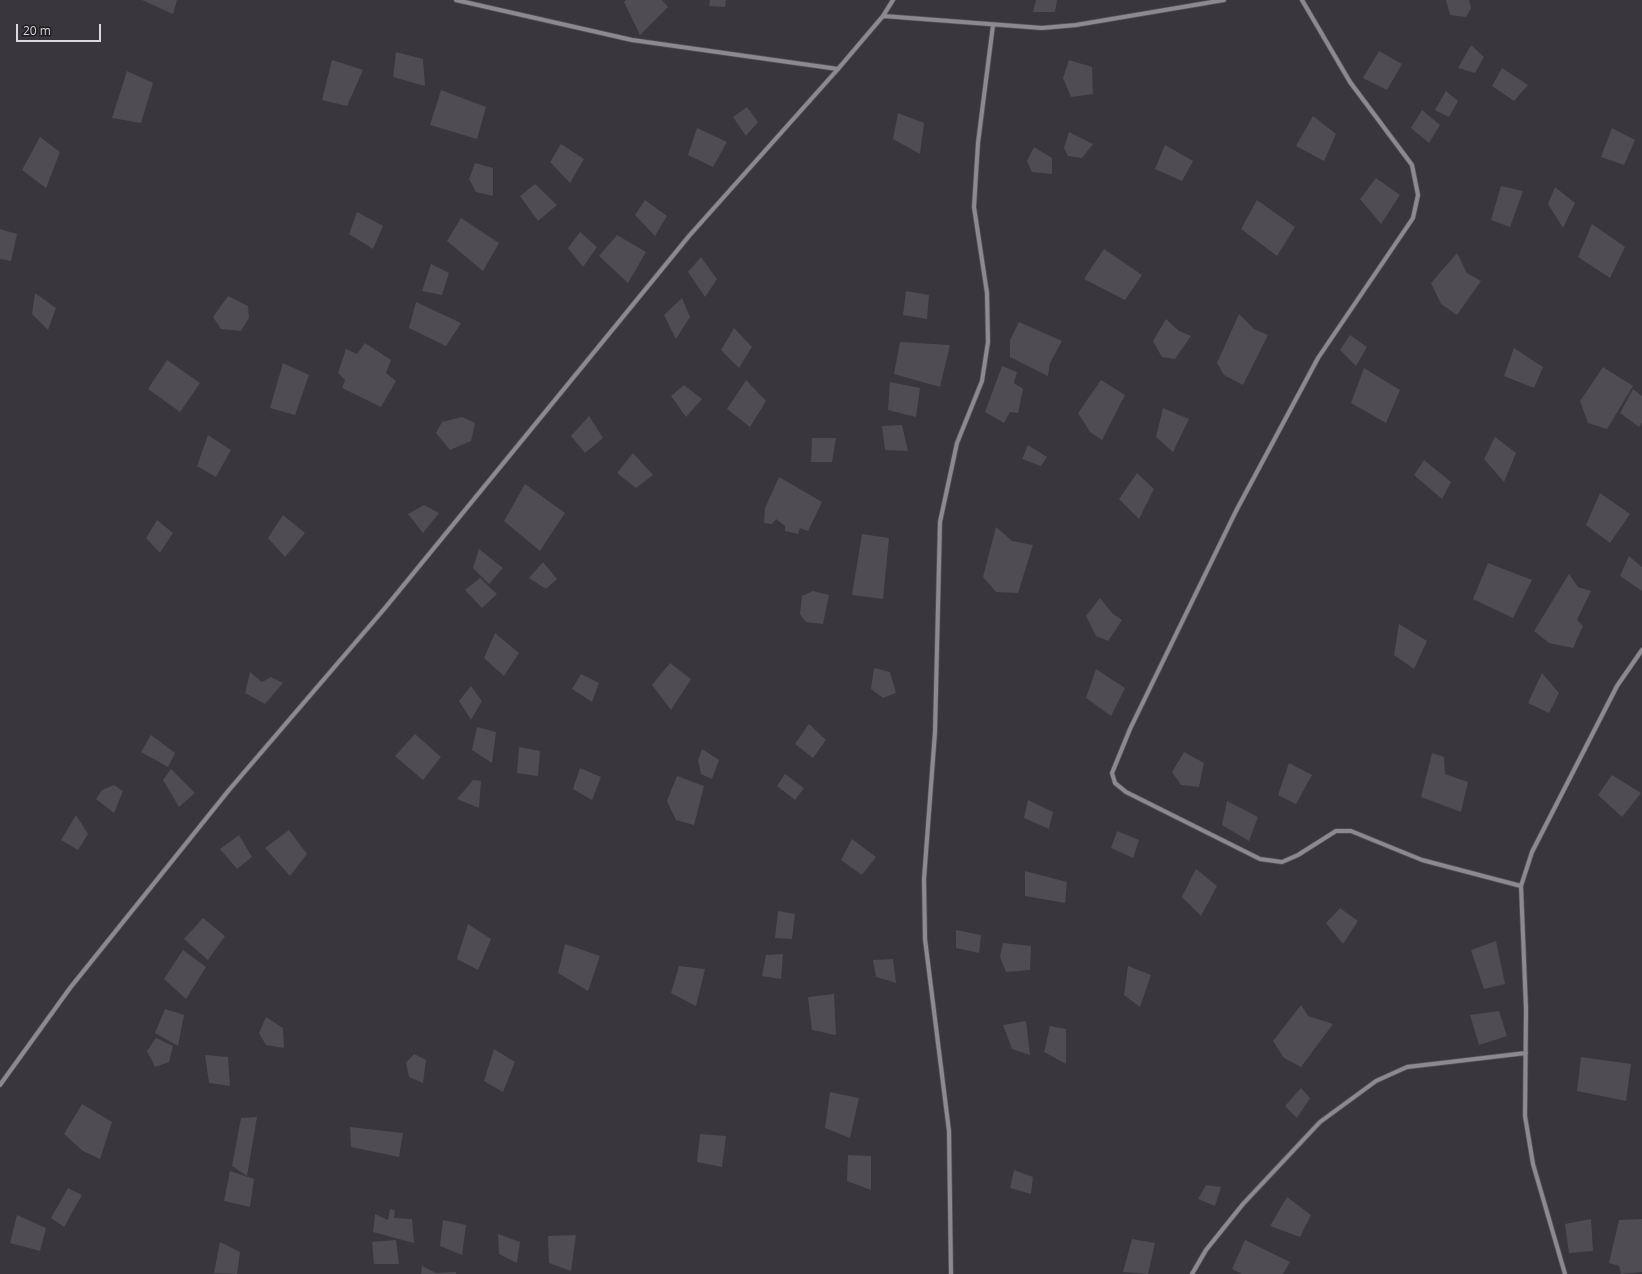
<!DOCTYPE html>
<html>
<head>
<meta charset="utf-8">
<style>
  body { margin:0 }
  #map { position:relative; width:1642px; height:1274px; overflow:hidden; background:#39363d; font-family:"Open Sans",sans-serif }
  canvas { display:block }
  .scale { position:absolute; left:16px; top:24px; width:85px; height:18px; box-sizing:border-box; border:2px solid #dbd9dd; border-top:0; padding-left:5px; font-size:12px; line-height:14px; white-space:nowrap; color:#dbd9dd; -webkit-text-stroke:3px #201e21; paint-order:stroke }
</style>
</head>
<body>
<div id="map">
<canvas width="1642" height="1274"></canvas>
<div class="scale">20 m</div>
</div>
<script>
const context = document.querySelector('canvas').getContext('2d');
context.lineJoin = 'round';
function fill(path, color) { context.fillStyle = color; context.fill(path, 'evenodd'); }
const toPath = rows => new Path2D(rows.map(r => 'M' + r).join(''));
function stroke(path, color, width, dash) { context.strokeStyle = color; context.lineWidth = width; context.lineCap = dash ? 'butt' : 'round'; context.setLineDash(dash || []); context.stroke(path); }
fill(toPath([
  [142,0,177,0,173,14],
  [626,0,662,0,668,7,640,35,624,2],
  [710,0,726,0,725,7,709,6],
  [1036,0,1057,0,1055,12,1033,12],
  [1446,0,1469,0,1471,8,1466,17,1450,15],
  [1471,45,1484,57,1475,73,1458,68],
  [1379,51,1402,64,1387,90,1363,78],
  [396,52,423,59,425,86,393,77],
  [332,60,363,70,347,106,322,100],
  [1069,60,1092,67,1093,94,1071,97,1063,78],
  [1502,68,1528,85,1514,101,1492,86],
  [127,71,153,83,141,123,112,118],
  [441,90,486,107,477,139,430,125],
  [1446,91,1458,101,1449,117,1435,110],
  [747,107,758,122,746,136,733,117],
  [1422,110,1440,125,1429,143,1411,128],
  [898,113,924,123,920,154,893,139],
  [1313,116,1336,134,1324,161,1296,146],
  [697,128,727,142,713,167,688,155],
  [1612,128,1635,140,1624,165,1601,157],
  [1069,132,1093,144,1082,158,1068,156,1064,148],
  [40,137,60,152,46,188,22,170],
  [561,144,584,159,570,183,550,162],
  [1165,145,1193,161,1182,181,1155,169],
  [1034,147,1052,158,1052,174,1032,172,1027,161],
  [475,163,493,168,493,196,476,192,469,179],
  [1376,178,1400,195,1381,224,1360,199],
  [535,184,557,205,538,221,520,196],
  [1501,186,1523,191,1510,227,1491,220],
  [1555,187,1575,203,1563,228,1548,204],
  [645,200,667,216,655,236,635,215],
  [1257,200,1295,227,1277,256,1241,229],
  [357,212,383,226,373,249,349,234],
  [461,218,499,243,483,271,447,241],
  [1592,224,1625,247,1610,278,1578,257],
  [0,229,17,234,11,261,0,259],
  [580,232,597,247,583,267,568,248],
  [617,235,646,252,628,283,599,256],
  [1104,249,1142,275,1125,300,1084,279],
  [1457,253,1467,273,1481,281,1457,315,1441,304,1431,283],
  [701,257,717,279,705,297,688,272],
  [431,264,449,273,442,295,422,291],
  [906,291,929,295,927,319,903,315],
  [35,293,56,308,48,330,32,314],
  [228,296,248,306,249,318,241,331,221,329,213,317],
  [682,298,690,317,676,339,664,315],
  [416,302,461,323,446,346,409,328],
  [1239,314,1254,329,1268,335,1243,385,1224,375,1217,363],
  [1166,319,1179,331,1191,336,1175,359,1162,357,1153,341],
  [1019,322,1062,341,1050,363,1048,376,1010,357,1010,340],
  [734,328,752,347,739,368,721,350],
  [1350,335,1367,347,1356,366,1340,350],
  [900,342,950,345,940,387,894,374],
  [365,343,391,360,386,373,396,381,381,407,342,388,345,380,338,373,346,349,357,354],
  [1514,348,1543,367,1534,388,1504,376],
  [167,360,200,383,180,412,148,389],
  [283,363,309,375,295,415,270,408],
  [1002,366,1017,372,1014,383,1023,389,1018,413,1010,412,1004,423,985,412],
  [1603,367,1633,386,1607,429,1588,423,1580,401],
  [1364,368,1400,390,1386,423,1351,403],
  [746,380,766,401,750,427,727,409],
  [1101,380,1125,395,1102,440,1090,432,1078,413],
  [890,382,920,388,916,417,888,410],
  [684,385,702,399,686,417,671,396],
  [1633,389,1642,396,1642,423,1639,427,1620,413],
  [1163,408,1189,419,1173,452,1156,437],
  [589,416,603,438,585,453,571,436],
  [462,417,475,423,471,441,450,450,436,433,442,422],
  [902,425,908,451,885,450,882,426],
  [208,435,231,450,216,477,197,466],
  [1495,437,1516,453,1504,482,1484,459],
  [812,438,836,438,832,462,811,462],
  [1028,445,1047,457,1041,466,1022,459],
  [633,453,653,475,636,488,617,473],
  [1424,460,1451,482,1442,499,1414,475],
  [1137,473,1154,489,1139,519,1119,499],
  [779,477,822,502,808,531,800,528,798,534,785,531,785,526,776,519,772,524,764,523,765,508],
  [525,484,565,513,540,551,504,521],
  [1600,493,1630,514,1610,543,1586,525],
  [424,505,439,513,423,533,408,514],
  [283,515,305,533,285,557,268,538],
  [157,520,173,533,160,553,146,538],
  [996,527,1012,541,1033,545,1018,593,996,592,983,577],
  [862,534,889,538,883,599,852,595],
  [479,549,503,568,489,584,473,568],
  [1629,556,1642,567,1642,591,1620,576],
  [543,562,557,579,546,589,529,578],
  [1488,563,1532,580,1513,618,1473,599],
  [1569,574,1578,587,1591,591,1577,620,1583,626,1573,648,1549,643,1534,631],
  [480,578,497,594,482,608,465,590],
  [813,591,829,595,823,624,806,622,800,614,802,596],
  [1100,598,1112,613,1122,620,1108,641,1096,636,1086,616],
  [1399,624,1427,641,1414,669,1394,655],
  [495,633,519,653,504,676,484,658],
  [670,663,691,679,671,710,652,685],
  [874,668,890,672,896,693,883,698,871,689],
  [1096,669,1125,688,1111,716,1086,698],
  [250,672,262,682,271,677,283,683,265,704,245,693],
  [1542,673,1559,693,1549,713,1528,703],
  [581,674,599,683,592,702,572,689],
  [471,686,482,701,471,720,459,701],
  [809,724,826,740,813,758,795,744],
  [477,727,496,732,492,763,472,750],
  [415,734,441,757,423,780,395,756],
  [151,735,175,753,168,767,141,752],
  [519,747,540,751,538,776,517,773],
  [702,749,719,760,712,779,701,774,698,760],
  [1184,752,1204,763,1199,787,1181,785,1172,772],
  [1432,753,1444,757,1445,774,1468,782,1461,812,1421,797],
  [1289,763,1312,775,1296,804,1278,795],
  [580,768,601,777,592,800,573,789],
  [171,769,195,793,179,807,163,780],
  [785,774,804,788,795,800,777,786],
  [1612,775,1641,793,1622,817,1598,795],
  [677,776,704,786,694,825,676,820,667,801],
  [473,780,481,781,479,808,457,799],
  [114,785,123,791,114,813,96,799,102,790],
  [1028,800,1053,812,1049,829,1024,818],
  [1227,801,1258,817,1249,841,1222,825],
  [76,815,88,834,78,850,61,840],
  [289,830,307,854,290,876,265,848],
  [1117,831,1139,840,1133,858,1111,848],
  [239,835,252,857,237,869,220,849],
  [852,839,876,857,862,875,841,860],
  [1196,869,1217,886,1201,916,1182,897],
  [1025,871,1067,882,1065,903,1025,896],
  [1340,908,1358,921,1343,944,1326,923],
  [778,911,795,914,792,939,775,938],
  [203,918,225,936,208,960,184,939],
  [468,924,491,939,478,970,457,959],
  [956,930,981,935,979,953,956,948],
  [1496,941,1505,984,1484,989,1471,950],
  [1003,943,1031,946,1030,970,1006,972,1000,957],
  [565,944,600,956,588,991,558,973],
  [183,950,206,967,186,999,164,979],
  [783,954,781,979,762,976,766,955],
  [893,959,896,983,876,977,873,960],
  [679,966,705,969,696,1006,671,993],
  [1128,966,1151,975,1140,1007,1124,995],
  [834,994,836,1035,812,1030,808,997],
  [1301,1005,1308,1016,1333,1024,1301,1067,1284,1058,1273,1041],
  [165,1009,184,1015,178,1046,155,1033],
  [1499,1011,1507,1036,1479,1045,1470,1015],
  [266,1017,283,1028,284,1048,266,1045,259,1033],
  [1026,1021,1030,1055,1012,1049,1003,1025],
  [1050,1026,1066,1029,1066,1064,1044,1052],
  [156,1038,173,1046,169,1062,155,1067,147,1051],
  [494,1049,515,1062,503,1092,484,1081],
  [414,1054,426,1060,423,1083,409,1077,406,1063],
  [205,1055,228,1057,230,1086,209,1083],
  [1581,1057,1631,1064,1626,1101,1577,1091],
  [1301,1088,1310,1098,1297,1118,1285,1106],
  [830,1092,859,1098,850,1138,825,1128],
  [82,1104,112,1122,100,1159,83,1151,64,1134],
  [257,1117,247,1176,232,1166,241,1118],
  [350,1127,403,1133,399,1157,351,1147],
  [700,1134,726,1136,722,1167,697,1162],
  [848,1155,871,1156,871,1190,847,1181],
  [1014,1170,1033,1177,1031,1194,1010,1188],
  [230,1171,254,1179,250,1207,224,1201],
  [1206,1185,1221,1187,1215,1206,1198,1199],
  [68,1188,82,1195,64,1227,51,1218],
  [1287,1197,1311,1215,1300,1237,1270,1226],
  [390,1209,395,1210,394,1218,412,1219,414,1243,373,1232,375,1214,388,1220],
  [17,1215,46,1228,40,1251,10,1243],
  [1591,1219,1593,1251,1569,1253,1565,1224],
  [1642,1219,1642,1272,1621,1274,1619,1266,1609,1263,1619,1220],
  [443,1220,466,1225,462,1255,440,1246],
  [498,1234,520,1242,517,1263,499,1254],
  [576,1235,571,1271,549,1263,548,1236],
  [1132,1239,1155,1243,1148,1274,1123,1272],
  [396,1240,399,1264,374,1264,372,1242],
  [1245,1240,1290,1262,1283,1274,1242,1274,1232,1269],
  [220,1242,240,1252,237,1274,214,1273],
  [422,1266,436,1273,456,1272,456,1274,421,1274]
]), '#4f4c53');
const street = toPath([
  [456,0,632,40,838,69],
  [1302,0,1350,82,1412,165,1418,195,1413,218,1318,358,1236,511,1130,729,1112,773,1115,783,1126,792,1260,859,1282,862,1298,855,1336,831,1351,831,1422,860,1521,886],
  [883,16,1042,28,1076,25,1224,0],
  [0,1085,70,988,229,790,385,608,689,236,838,69,883,16,893,0],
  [951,1274,949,1131,925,939,924,879,935,732,940,522,957,443,982,381,988,342,987,293,974,207,978,143,993,25],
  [1192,1274,1206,1250,1243,1204,1320,1122,1376,1081,1407,1067,1526,1053],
  [1565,1274,1533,1164,1525,1116,1526,1009,1521,886,1532,852,1617,686,1642,650]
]);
stroke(street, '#545258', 5.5);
stroke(street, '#8c8990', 4);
</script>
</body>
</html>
